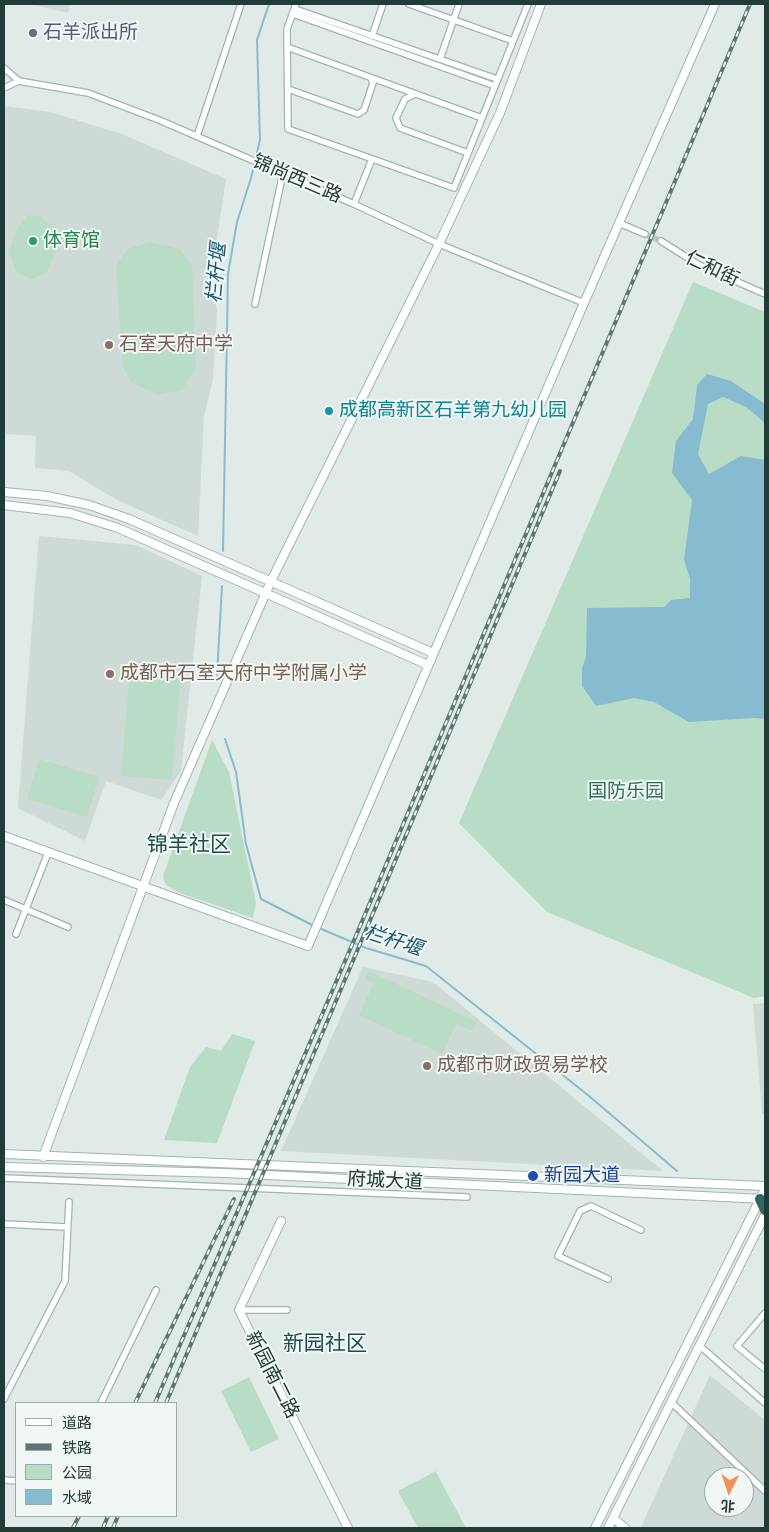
<!DOCTYPE html>
<html>
<head>
<meta charset="utf-8">
<style>
  body { margin:0 }
  #map { position:relative; width:769px; height:1532px; overflow:hidden; background:#e0ebe7; font-family:"PT Sans Narrow","Noto Sans SC",sans-serif }
  canvas { display:block }
  .frame { position:absolute; inset:0; border:5px solid #213b37; pointer-events:none }
  .legend { position:absolute; left:15px; top:1402px; width:162px; height:115px; box-sizing:border-box; background:#f0f7f5; border:1px solid #9daca9; margin:0; padding:6px 9px; list-style:none; font-size:15px; color:#213b37 }
  .legend li { display:flex; align-items:center; gap:10px; height:25px }
  .legend b { width:25px; border:1px solid #9daca9 }
  .north { position:absolute; left:704px; top:1467px; width:50px; height:50px; box-sizing:border-box; background:#f0f7f5; border:1px solid #9daca9; border-radius:50%; rotate:184deg; font-size:14px; font-weight:700; line-height:20px; text-align:center; color:#213b37 }
  .north::after { content:''; display:block; margin:auto; width:18px; height:22px; background:#f29157; clip-path:polygon(50% 0,100% 100%,50% 72%,0 100%) }
</style>
</head>
<body>
<div id="map">
<canvas width="769" height="1532"></canvas>
<div class="frame"></div>
<ul class="legend">
<li><b style="height:6px;background:#fff"></b>道路</li>
<li><b style="height:6px;background:#5b7773"></b>铁路</li>
<li><b style="height:14px;background:#b8dcc6"></b>公园</li>
<li><b style="height:14px;background:#87bcd0"></b>水域</li>
</ul>
<div class="north">北</div>
</div>
<script>
const context = document.querySelector('canvas').getContext('2d');
context.lineJoin = 'round';
function fill(path, color) { context.fillStyle = color; context.fill(path, 'evenodd'); }
const toPath = rows => new Path2D(rows.map(r => 'M' + r).join(''));
function stroke(path, color, width, dash) { context.strokeStyle = color; context.lineWidth = width; context.lineCap = dash ? 'butt' : 'round'; context.setLineDash(dash || []); context.stroke(path); }
function drawText(font, color, halo, rows, align = 'center') {
  context.font = font + ' "PT Sans Narrow","Noto Sans SC",sans-serif'; context.lineWidth = 4; context.setLineDash([]); context.textBaseline = 'middle'; context.strokeStyle = halo; context.fillStyle = color; for (const [text, x, y, turn = 0] of rows) {
    context.save(); context.translate(x, y); context.rotate((+turn || 0) * Math.PI / 180); context.textAlign = isNaN(turn) ? turn : align; if (halo) context.strokeText(text, 0, 0); context.fillText(text, 0, 0); context.restore();
  }
}
fill(toPath([
  [31,4,70,4,68,13],
  [4,106,50,112,122,134,226,179,211,277,217,311,213,379,204,417,198,536,117,500,69,471,35,468,36,436,4,434],
  [39,536,136,545,202,576,181,771,161,800,106,781,85,841,18,808],
  [363,967,433,982,663,1171,281,1151],
  [765,1003,765,1115,762,1113,753,1004],
  [710,1375,765,1420,765,1528,642,1528,641,1527],
  [714,1477,744,1477,744,1507,714,1507]
]), '#cedad6');
fill(toPath([
  [29,215,42,217,52,227,55,253,47,272,32,279,17,273,9,252,16,230],
  [151,242,179,249,192,265,196,368,182,390,157,395,131,382,123,367,116,267,127,249],
  [693,282,765,312,765,996,754,998,547,912,459,823],
  [130,672,181,676,172,780,121,776],
  [212,740,229,772,256,903,253,918,180,893,166,885,163,876],
  [39,759,99,777,87,817,27,799],
  [369,971,477,1022,473,1031,456,1024,442,1054,359,1015,374,983,365,979],
  [232,1034,255,1041,217,1143,164,1140,190,1067,206,1047,221,1051],
  [249,1377,279,1439,251,1452,221,1391],
  [436,1471,436,1472,466,1528,418,1528,398,1491]
]), '#b8dcc6');
fill(toPath([
  [707,374,731,381,765,404,765,423,746,407,723,397,708,404,698,454,709,474,741,456,765,460,765,719,754,718,689,722,654,702,634,698,596,706,582,686,582,668,586,657,587,608,664,607,671,600,690,598,690,579,684,560,692,500,672,473,676,441,693,419,697,385]
]), '#87bcd0');
stroke(toPath([
  [223,551,228,274,237,222,251,178,260,140,257,40,269,4],
  [217,675,222,586],
  [225,739,236,772,246,844,261,899,314,926],
  [319,928,366,948,426,966,589,1096,677,1171]
]), '#87bcd0', 2);
stroke(toPath([
  [645,234,661,241]
]), '#bac8c4', 5.5, [5.5, 3]);
const street = toPath([
  [296,4,287,29,288,129,454,188,528,4],
  [409,4,513,41],
  [295,9,497,79],
  [293,14,495,86],
  [372,36,383,4],
  [287,47,482,118],
  [440,59,459,4],
  [4,68,19,81],
  [4,88,19,81,88,93,159,120,354,204,439,244,584,303],
  [288,89,358,114,364,110,373,83,371,78],
  [415,94,405,99,396,118,400,128,468,153],
  [197,136,241,4],
  [354,204,372,159],
  [619,223,645,234],
  [661,241,699,265,765,294],
  [255,304,283,173],
  [4,900,68,927],
  [16,934,48,853],
  [4,1178,467,1197],
  [4,1224,67,1227],
  [608,1279,558,1256,580,1211,591,1206,641,1230],
  [239,1310,287,1310],
  [765,1313,737,1346,765,1369],
  [700,1346,765,1403],
  [4,1399,65,1281,69,1202],
  [101,1403,156,1290],
  [672,1403,765,1491],
  [4,1480,16,1481]
]);
const secondary = toPath([
  [4,492,47,496,89,505,129,519,433,653],
  [4,505,70,513,118,528,428,665],
  [4,836,308,946,584,303,715,4],
  [4,1154,765,1186],
  [43,1157,174,803,271,581,439,244,500,113,541,4],
  [4,1167,225,1173,764,1199],
  [281,1221,239,1310,348,1528],
  [613,1518,625,1528],
  [595,1528,765,1189],
  [608,1528,765,1215]
]);
const highway = toPath([
  [760,1199,765,1210]
]);
stroke(street, '#a3b3af', 8);
stroke(secondary, '#9fb6b1', 10);
stroke(highway, '#c1c8c7', 12);
stroke(street, '#fff', 5.5);
stroke(secondary, '#fff', 8);
stroke(highway, '#2c6762', 10);
const rail = toPath([
  [135,1403,234,1199],
  [155,1403,358,931,750,4],
  [166,1403,560,471],
  [73,1528,79,1516],
  [103,1528,108,1516],
  [113,1528,118,1516]
]);
stroke(rail, '#5b7773', 4);
stroke(rail, '#f0f7f5', 2, [5.5]);
for (const [x, y, r, color] of [
  [33,33,5,"#5c6f8a"],
  [33,241,5,"#2e9e5b"],
  [109,345,5,"#8d6e63"],
  [329,411,5,"#0f9aa8"],
  [110,674,5,"#8d6e63"],
  [427,1066,5,"#8d6e63"],
  [533,1176,6,"#1a4fb4"]
]) { const dot = new Path2D(); dot.arc(x, y, r, 0, 2 * Math.PI); context.fillStyle = color; context.fill(dot); stroke(dot, '#f0f7f5', 2); }
drawText('19px', '#4e5e75', '#f0f7f5', [
  ["石羊派出所",43,33]
], 'left');
drawText('19px', '#213b37', '#f0f7f5', [
  ["锦尚西三路",297,179,23],
  ["仁和街",712,269,26],
  ["府城大道",385,1181,3],
  ["新园南二路",272,1375,63]
]);
drawText('19px', '#27864d', '#f0f7f5', [
  ["体育馆",43,241]
], 'left');
drawText('19px', '#785e54', '#f0f7f5', [
  ["石室天府中学",119,345],
  ["成都市石室天府中学附属小学",120,674],
  ["成都市财政贸易学校",437,1066]
], 'left');
drawText('19px', '#0d838f', '#f0f7f5', [
  ["成都高新区石羊第九幼儿园",339,411]
], 'left');
drawText('19px', '#2b714f', '#f0f7f5', [
  ["国防乐园",626,792]
]);
drawText('19px', '#164399', '#f0f7f5', [
  ["新园大道",544,1176]
], 'left');
drawText('italic 20px', '#1b5b76', '#f0f7f5', [
  ["栏杆堰",217,273,-85],
  ["栏杆堰",393,941,18]
]);
drawText('21px', '#1d4d47', '#f0f7f5', [
  ["锦羊社区",189,845],
  ["新园社区",325,1344]
]);
</script>
</body>
</html>
